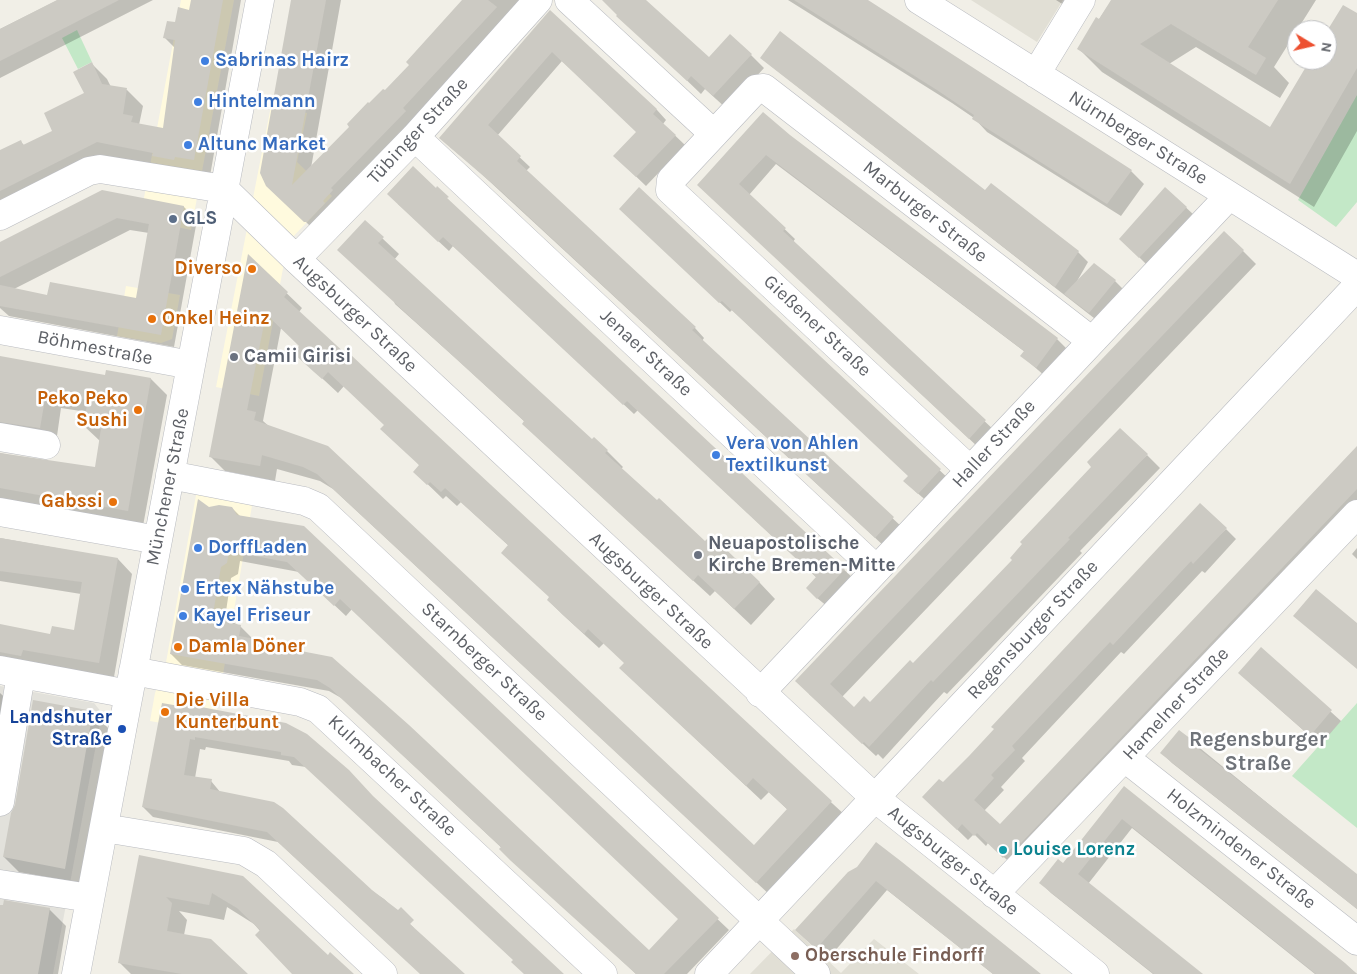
<!DOCTYPE html>
<html>
<head>
<meta charset="utf-8">
<style>
  body { margin:0 }
  #map { position:relative; width:1357px; height:974px; overflow:hidden; background:#f1efe7; font-family:Karla,sans-serif }
  canvas { display:block }
  .north { position:absolute; left:1287px; top:20px; width:50px; height:50px; box-sizing:border-box; background:#fff; border:1px solid #bfc0c2; border-radius:50%; rotate:99deg; font-size:14px; font-weight:700; line-height:20px; text-align:center; color:#5e6167 }
  .north::after { content:''; display:block; margin:auto; width:18px; height:22px; background:#ed5030; clip-path:polygon(50% 0,100% 100%,50% 72%,0 100%) }
</style>
</head>
<body>
<div id="map">
<canvas width="1357" height="974"></canvas>
<div class="north">N</div>
</div>
<script>
const context = document.querySelector('canvas').getContext('2d');
context.lineJoin = 'round';
function fill(path, color) { context.fillStyle = color; context.fill(path, 'evenodd'); }
const toPath = rows => new Path2D(rows.map(r => 'M' + r).join(''));
function stroke(path, color, width, dash) { context.strokeStyle = color; context.lineWidth = width; context.lineCap = dash ? 'butt' : 'round'; context.setLineDash(dash || []); context.stroke(path); }
function drawText(font, color, halo, rows, align = 'center') {
  context.font = font + ' Karla,sans-serif'; context.lineWidth = 5; context.setLineDash([]); context.textBaseline = 'middle'; context.strokeStyle = halo; context.fillStyle = color; for (const [text, x, y, turn = 0] of rows) {
    context.save(); context.translate(x, y); context.rotate((+turn || 0) * Math.PI / 180); context.textAlign = isNaN(turn) ? turn : align; if (halo) context.strokeText(text, 0, 0); context.fillText(text, 0, 0); context.restore();
  }
}
fill(toPath([
  [181,0,234,0,191,230,140,219],
  [271,106,307,113,297,162,332,196,288,242,259,396,216,387],
  [126,286,180,295,172,339,161,343,117,336],
  [198,484,254,494,213,732,150,721,155,693,165,668]
]), '#fffade');
fill(toPath([
  [0,686,94,703,102,713,53,974,0,974]
]), '#e2e1db');
fill(toPath([
  [971,0,1063,0,1037,42],
  [794,929,841,973,874,939,919,974,750,974]
]), '#e1dfd5');
fill(toPath([
  [77,30,92,62,78,69,62,38],
  [1357,95,1357,202,1336,227,1298,200],
  [1357,703,1357,828,1292,776]
]), '#c3e8c7');
fill(toPath([
  [58,0,153,0,0,78,0,29],
  [192,0,241,0,210,176,114,158,0,215,0,152,20,141,25,146,54,131,86,93,91,63,107,79,111,87,127,90,143,106,139,125,164,129,175,48,165,38,190,11],
  [292,0,341,0,311,168,410,65,464,0,528,0,319,235,263,179],
  [603,0,644,0,709,59,751,55,764,68,727,109,705,89,701,94],
  [788,0,865,0,1131,171,1144,184,1121,216,987,132,974,118,952,103],
  [1056,0,1077,0,1070,9],
  [1112,0,1316,0,1274,67,1289,83,1280,98,1196,47,1169,64,1271,129,1311,60,1327,60,1327,34,1357,15,1357,131,1314,207,1102,72,1079,49],
  [550,12,657,110,666,120,663,124,685,145,646,186,625,166,638,132,562,61,497,136,530,167,526,171,695,328,704,338,702,341,903,528,885,547,474,167,450,147],
  [761,58,986,192,1078,252,1088,262,1076,283,1115,281,1125,291,1099,322],
  [789,136,1057,339,1067,349,1046,377,1022,356,1025,352,776,164,749,195,795,239,793,242,995,431,979,448,709,195],
  [437,188,457,209,854,579,828,607,817,598,817,578,638,410,634,414,453,246,449,251,398,204],
  [1165,188,1194,215,1147,265,1121,239],
  [639,189,950,480,929,503,915,491,910,476,732,310,730,312,631,219],
  [102,191,184,207,197,220,174,347,9,316,0,308,0,243],
  [130,230,149,233,137,299,48,296,14,289],
  [365,222,399,254,394,260,592,441,607,451,623,467,621,469,705,543,759,582,775,599,751,625,715,591,710,596,540,440,525,422,461,363,395,304],
  [1224,232,1256,264,842,697,854,709,870,704,1147,455,1160,468,1080,551,1082,553,947,694,944,692,931,706,883,759,878,754,876,756,809,694],
  [249,257,302,308,299,312,846,816,771,896,333,489,320,481,277,469,275,481,225,471,210,456],
  [281,328,301,346,310,367,338,393,344,386,385,425,420,466,415,472,443,499,446,496,457,506,461,502,509,546,550,597,548,600,563,615,599,648,604,643,625,663,636,683,761,800,769,792,788,810,754,847,263,421],
  [0,358,106,377,151,379,167,395,143,526,0,501,0,453,43,462,96,469,100,441,84,426,87,412,61,408,56,443,0,441],
  [1357,448,1357,510,1015,867,988,843,986,846,974,834,968,840,935,808,943,784,1226,529,1236,539,1205,573,1202,571,1124,654,1121,652,1022,758,1025,761,1001,787,1004,790,984,811,1000,826],
  [209,508,232,508,241,517,303,527,729,930,687,974,636,974,343,699,329,691,182,665,171,654],
  [240,561,299,572,346,616,352,609,680,919,649,952,331,658,279,648,275,644,251,640,251,637,240,626,225,618,231,578,238,574],
  [0,538,118,559,132,574,114,677,0,663,0,626,52,635,75,631,81,594,0,581],
  [1357,548,1357,559,1352,554],
  [1261,649,1341,721,1320,745,1250,683],
  [0,693,16,708,0,794],
  [34,701,93,712,108,728,80,883,19,872,4,857,17,805],
  [163,704,285,724,377,801,562,974,529,974,306,767,292,765,289,761,206,747,205,750,200,749,195,778,211,781,221,793,384,899,414,928,394,949,278,842,153,817,143,807],
  [1179,731,1357,876,1357,909,1172,763,1162,753],
  [1124,788,1357,974,1315,974,1132,828,1088,884,1201,974,1153,974,1051,893,1041,883,1063,865],
  [140,856,242,877,328,956,352,974,297,974,254,924,227,907,224,920,179,911,187,920,184,935,246,974,131,974,119,962],
  [858,868,1039,974,993,974,887,890,828,959,808,940],
  [0,906,49,909,66,926,58,974,0,974]
]), '#0003');
fill(toPath([
  [57,0,119,0,0,61,0,29],
  [191,0,223,0,194,160,175,157,174,160,152,156,153,153,97,142,0,191,0,150,21,140,23,145,52,131,44,113,84,93,73,72,92,62,102,84,127,88,123,114,133,116,131,122,163,128,175,40,163,38,167,21,175,22,178,7,189,10],
  [291,0,326,0,292,185,349,127,347,124,368,102,369,103,383,89,385,90,409,65,406,62,462,0,488,0,497,7,427,82,403,108,406,111,331,188,333,190,323,201,325,203,307,222,304,222,266,186,260,173],
  [602,0,646,0,709,57,730,34,752,54,713,96,691,76,687,81,616,16,617,15],
  [794,0,868,0,1132,170,1107,204,972,119,974,115,937,90],
  [1111,0,1278,0,1248,47,1266,58,1256,75,1171,24,1140,44,1270,127,1310,60,1327,60,1327,31,1343,5,1357,13,1357,68,1290,184,1077,49,1096,17,1099,19],
  [550,10,657,109,653,114,676,135,636,177,613,156,636,132,552,52,488,125,521,156,517,161,696,327,692,330,894,517,875,538,501,191,439,138],
  [780,31,985,190,991,183,1079,251,1055,287,760,58],
  [763,112,790,135,1058,338,1036,368,1020,356,1024,351,766,155,739,184,786,228,783,231,986,420,969,439,697,185],
  [413,166,436,188,437,186,449,197,447,198,845,569,817,599,806,588,816,577,762,527,627,401,623,405,443,237,438,242,387,194],
  [639,187,941,469,918,494,903,481,908,476,722,301,719,303,619,209],
  [1165,187,1187,207,1139,258,1119,239],
  [102,190,184,206,161,335,0,306,0,285,47,295,50,282,136,298,149,224,117,218,0,277,0,242],
  [365,220,384,237,378,243,592,439,594,437,608,450,605,453,657,500,659,498,705,541,711,535,760,582,734,609,698,575,693,581,522,424,524,421,337,250],
  [1224,231,1244,250,830,684,854,707,864,696,870,702,910,660,913,663,1012,560,1010,558,1022,544,1020,542,1091,467,1087,462,1120,428,1148,454,1068,538,1070,539,933,682,931,680,919,693,869,747,864,742,862,744,795,681],
  [248,254,288,292,284,297,348,356,350,354,368,371,832,801,756,883,317,474,303,467,262,455,260,466,209,457],
  [266,314,299,346,293,353,314,372,322,379,328,372,384,425,380,429,419,465,413,472,427,485,430,482,441,492,445,488,508,545,501,553,549,597,547,600,584,634,588,629,624,663,619,668,746,786,753,778,787,809,754,845,328,446,254,420,256,412,247,410],
  [1094,263,1116,280,1089,313,1064,294],
  [0,356,105,375,106,370,151,378,128,511,0,488,0,453,95,467,101,429,83,426,88,400,46,393,40,428,0,422],
  [1357,446,1357,489,1021,843,1018,841,1003,858,977,833,974,836,962,824,957,830,922,797,939,779,943,782,969,756,994,729,991,727,1200,503,1227,528,1193,564,1191,561,1113,645,1110,642,1012,746,1015,750,991,775,994,778,974,800,1000,824],
  [198,499,209,507,219,505,232,507,237,515,304,526,719,918,664,974,636,974,511,861,499,849,501,847,330,688,317,680,170,654],
  [229,551,287,562,334,606,340,599,678,919,649,950,409,725,332,657,275,646,276,643,239,636,241,625,228,623,229,617,213,614,221,567,227,563],
  [0,538,118,558,99,663,23,650,21,656,0,652,0,624,50,634,52,626,74,630,82,582,0,571],
  [1316,589,1357,623,1357,669,1293,616],
  [1261,647,1332,710,1310,736,1238,673],
  [33,700,93,711,65,869,3,857,11,813,15,805],
  [162,703,179,706,180,703,286,723,307,734,349,770,373,796,564,974,524,974,511,962,513,960,294,757,281,755,281,752,195,737,195,740,190,739,184,775,212,779,210,789,274,802,283,808,372,890,398,910,401,907,414,920,410,924,465,974,420,974,267,832,142,807],
  [1179,730,1191,739,1190,742,1357,874,1357,909,1160,753],
  [1124,786,1345,963,1357,974,1316,974,1122,819,1078,874,1203,974,1154,974,1039,883,1058,859,1063,863],
  [876,842,902,862,1041,974,993,974,876,881,816,949,795,930,848,872,857,867],
  [139,855,243,876,328,955,330,952,354,974,292,974,255,935,260,930,237,908,212,893,209,905,166,897,172,903,167,931,211,939,248,974,182,974,118,963],
  [4,900,50,908,38,974,0,974,0,905,3,905]
]), '#cccac3');
const minor = toPath([
  [569,0,714,134],
  [919,0,1357,276],
  [1036,74,1081,0],
  [415,137,876,569],
  [224,189,296,259,875,798,1095,974],
  [0,216,89,171,100,169,224,189],
  [296,259,415,137,538,0],
  [0,330,191,365],
  [0,437,46,445],
  [970,470,670,190,671,180,756,89,764,88,1092,341],
  [170,475,304,501,318,507,816,974],
  [0,512,158,540],
  [0,670,129,694],
  [133,671,300,702,318,709,603,974],
  [760,693,1229,196],
  [1125,758,1357,941],
  [0,802,21,674],
  [104,828,244,851,266,864,383,974],
  [0,884,90,898],
  [994,894,1357,514],
  [76,974,260,0],
  [709,974,1357,286]
]);
stroke(minor, '#b9bbc0', 29);
stroke(minor, '#fff', 28);
for (const [x, y, r, color] of [
  [205,61,5,"#3f7fe0"],
  [198,102,5,"#3f7fe0"],
  [188,145,5,"#3f7fe0"],
  [173,219,5,"#5c6f8a"],
  [252,269,5,"#e8710a"],
  [152,319,5,"#e8710a"],
  [234,357,5,"#6b7280"],
  [138,410,5,"#e8710a"],
  [716,455,5,"#3f7fe0"],
  [113,502,5,"#e8710a"],
  [198,548,5,"#3f7fe0"],
  [698,555,5,"#6b7280"],
  [185,589,5,"#3f7fe0"],
  [183,616,5,"#3f7fe0"],
  [178,647,5,"#e8710a"],
  [165,712,5,"#e8710a"],
  [122,729,5,"#1a4fb4"],
  [1003,850,5,"#0f9aa8"],
  [795,956,5,"#8d6e63"]
]) { const dot = new Path2D(); dot.arc(x, y, r, 0, 2 * Math.PI); context.fillStyle = color; context.fill(dot); stroke(dot, '#fff', 2); }
drawText('bold 19px', '#366cbe', '#fff', [
  ["Sabrinas Hairz",215,61],
  ["Hintelmann",208,102],
  ["Altunc Market",198,145],
  ["Vera von Ahlen",726,444],
  ["Textilkunst",726,466],
  ["DorffLaden",208,548],
  ["Ertex Nähstube",195,589],
  ["Kayel Friseur",193,616]
], 'left');
drawText('19px', '#5e6167', '#fff', [
  ["Tübinger Straße",418,131,-47],
  ["Nürnberger Straße",1138,138,32],
  ["Marburger Straße",925,212,38],
  ["Augsburger Straße",355,314,43],
  ["Gießener Straße",817,326,43],
  ["Böhmestraße",95,348,11],
  ["Jenaer Straße",646,353,43],
  ["Haller Straße",994,444,-47],
  ["Münchener Straße",168,487,-79],
  ["Augsburger Straße",651,591,43],
  ["Regensburger Straße",1033,630,-47],
  ["Starnberger Straße",484,662,43],
  ["Hamelner Straße",1176,704,-47],
  ["Kulmbacher Straße",392,776,43],
  ["Holzmindener Straße",1241,849,38],
  ["Augsburger Straße",953,861,39]
]);
drawText('bold 19px', '#4e5e75', '#fff', [
  ["GLS",183,219]
], 'left');
drawText('bold 19px', '#c56008', '#fff', [
  ["Diverso",242,269],
  ["Onkel Heinz",162,319,"left"],
  ["Peko Peko",128,399],
  ["Sushi",128,421],
  ["Gabssi",103,502],
  ["Damla Döner",188,647,"left"],
  ["Die Villa",175,701,"left"],
  ["Kunterbunt",175,723,"left"]
], 'right');
drawText('bold 19px', '#5b616d', '#fff', [
  ["Camii Girisi",244,357],
  ["Neuapostolische",708,544],
  ["Kirche Bremen-Mitte",708,566]
], 'left');
drawText('bold 19px', '#164399', '#fff', [
  ["Landshuter",112,718],
  ["Straße",112,740]
], 'right');
drawText('bold 19px', '#0d838f', '#fff', [
  ["Louise Lorenz",1013,850]
], 'left');
drawText('bold 19px', '#785e54', '#fff', [
  ["Oberschule Findorff",805,956]
], 'left');
drawText('bold 21px', '#6f7379', '#fff', [
  ["Regensburger",1258,740],
  ["Straße",1258,764]
]);
</script>
</body>
</html>
